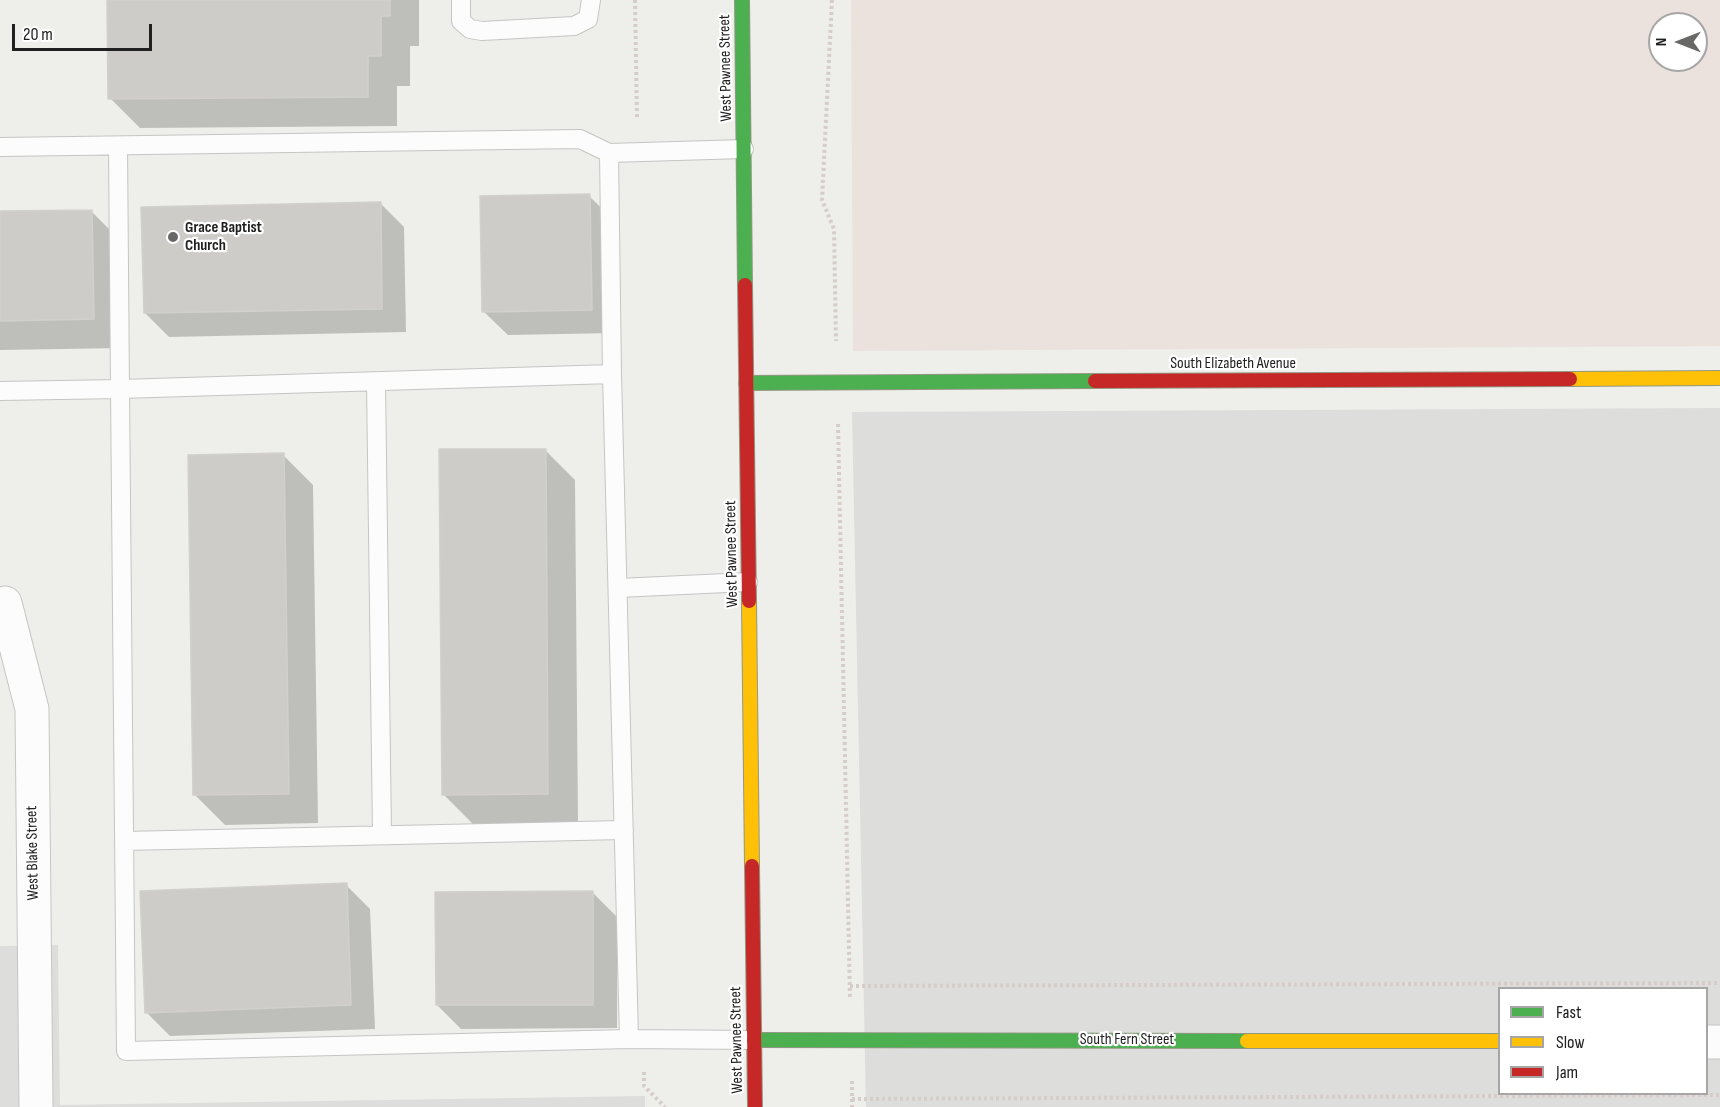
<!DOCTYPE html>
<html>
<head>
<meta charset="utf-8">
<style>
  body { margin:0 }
  #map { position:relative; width:1720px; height:1107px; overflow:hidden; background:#eeeeea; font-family:"Sofia Sans Condensed",sans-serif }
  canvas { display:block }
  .legend { position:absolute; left:1498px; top:987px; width:210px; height:108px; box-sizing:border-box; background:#fff; border:2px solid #a6a6a6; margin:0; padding:8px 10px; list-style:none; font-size:18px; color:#202020 }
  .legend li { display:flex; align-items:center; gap:12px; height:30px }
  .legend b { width:30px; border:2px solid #a6a6a6 }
  .north { position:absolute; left:1648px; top:12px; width:60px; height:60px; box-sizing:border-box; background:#fff; border:2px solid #a6a6a6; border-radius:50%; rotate:270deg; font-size:16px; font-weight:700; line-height:24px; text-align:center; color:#202020 }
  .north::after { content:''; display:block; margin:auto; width:21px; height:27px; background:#686867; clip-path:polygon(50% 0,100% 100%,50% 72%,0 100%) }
  .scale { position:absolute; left:12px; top:24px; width:140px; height:27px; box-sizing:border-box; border:3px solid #202020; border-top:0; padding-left:8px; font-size:18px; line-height:21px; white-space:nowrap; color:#202020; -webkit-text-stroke:4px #fff; paint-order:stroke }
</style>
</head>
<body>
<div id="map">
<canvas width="1720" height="1107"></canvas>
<ul class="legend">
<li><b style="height:8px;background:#4caf50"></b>Fast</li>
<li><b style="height:8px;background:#ffc107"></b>Slow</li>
<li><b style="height:8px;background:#c62828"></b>Jam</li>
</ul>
<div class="north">N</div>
<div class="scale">20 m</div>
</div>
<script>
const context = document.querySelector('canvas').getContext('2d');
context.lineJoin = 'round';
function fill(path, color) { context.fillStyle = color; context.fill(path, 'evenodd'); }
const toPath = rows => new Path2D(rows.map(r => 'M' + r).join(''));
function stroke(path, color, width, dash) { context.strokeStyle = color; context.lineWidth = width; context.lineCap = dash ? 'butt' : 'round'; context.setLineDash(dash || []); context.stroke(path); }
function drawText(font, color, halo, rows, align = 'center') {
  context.font = font + ' "Sofia Sans Condensed",sans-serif'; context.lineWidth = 4.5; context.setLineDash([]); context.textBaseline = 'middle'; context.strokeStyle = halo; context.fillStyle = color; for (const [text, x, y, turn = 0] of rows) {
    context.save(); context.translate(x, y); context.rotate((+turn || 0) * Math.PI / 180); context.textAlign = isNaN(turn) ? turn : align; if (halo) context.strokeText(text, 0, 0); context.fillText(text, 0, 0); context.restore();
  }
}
fill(toPath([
  [1720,408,1720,1107,866,1107,852,412],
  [1500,988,1706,988,1706,1094,1500,1094],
  [58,945,60,1105,645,1096,645,1107,0,1107,0,946]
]), '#dddddb');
fill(toPath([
  [851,0,1720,0,1720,346,853,351],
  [1660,24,1696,24,1696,60,1660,60]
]), '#ebe1dd');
fill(toPath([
  [109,0,419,0,419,46,410,46,410,86,397,86,397,126,140,128,110,98],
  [589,196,614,220,615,333,508,335,483,311],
  [380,203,404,227,406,332,169,337,145,313],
  [91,211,121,241,124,348,0,350,0,213],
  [545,450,575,480,578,824,473,824,443,794],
  [283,455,313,485,318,823,225,825,195,795],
  [346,885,370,909,375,1029,170,1036,146,1012],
  [593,893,617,917,617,1028,461,1029,437,1005]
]), '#0003');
const building = toPath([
  [107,0,390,0,390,16,381,16,381,56,368,56,368,97,108,99,107,0],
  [590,194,592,310,482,312,480,196,590,194],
  [381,202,382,309,144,313,141,207,381,202],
  [92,210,94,319,0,321,0,211,92,210],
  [439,449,546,449,548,794,442,795,439,449],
  [284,453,289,794,193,795,188,455,284,453],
  [347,883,351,1005,145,1013,140,891,347,883],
  [593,891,593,1005,436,1005,435,892,593,891]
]);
fill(building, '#cdccc9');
stroke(building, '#d1d0cb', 1.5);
const lane = toPath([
  [461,0,461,21,470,29,482,31,574,26,588,19,591,0],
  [0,147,580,139,609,153],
  [744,149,609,153,612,374,120,389,126,1051,629,1039,754,1040],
  [612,374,629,1039],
  [376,382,382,835],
  [0,391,120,389,118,146],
  [618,588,748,582],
  [124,841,624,830]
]);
const street = toPath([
  [5,603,32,709,36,1107],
  [1706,1042,1720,1042]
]);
const fast = toPath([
  [742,0,745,285],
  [746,383,1095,381],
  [754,1040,1247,1041]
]);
const slow = toPath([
  [1570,379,1720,378],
  [749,601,752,866],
  [1247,1041,1500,1041]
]);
const jam = toPath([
  [745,285,749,601],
  [1095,381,1570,379],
  [752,866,755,1107]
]);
stroke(lane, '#c5c5c4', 20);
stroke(street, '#c5c5c4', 35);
stroke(fast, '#929883', 16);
stroke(slow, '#929883', 16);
stroke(jam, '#929883', 16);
stroke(toPath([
  [635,0,637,119],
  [832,0,822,200,834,229,836,341],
  [838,424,850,998],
  [850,986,1720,983],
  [644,1072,644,1086,665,1107],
  [852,1081,852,1107],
  [852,1099,1720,1095]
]), '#d6cdc9', 4, [3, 3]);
stroke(lane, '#fcfcfc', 18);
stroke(street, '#fcfcfc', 33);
stroke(fast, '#4caf50', 14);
stroke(slow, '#ffc107', 14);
stroke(jam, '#c62828', 14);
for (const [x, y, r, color] of [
  [173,237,6,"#686867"]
]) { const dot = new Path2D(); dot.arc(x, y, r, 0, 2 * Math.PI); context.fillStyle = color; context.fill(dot); stroke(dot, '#fff', 2); }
drawText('16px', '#202020', '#fff', [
  ["West Pawnee Street",726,68,-91],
  ["South Elizabeth Avenue",1233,364],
  ["West Pawnee Street",732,554,-91],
  ["West Blake Street",33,853,-91],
  ["West Pawnee Street",737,1040,-91],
  ["South Fern Street",1127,1040]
]);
drawText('bold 16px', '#202020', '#fff', [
  ["Grace Baptist",185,228],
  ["Church",185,246]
], 'left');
</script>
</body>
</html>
